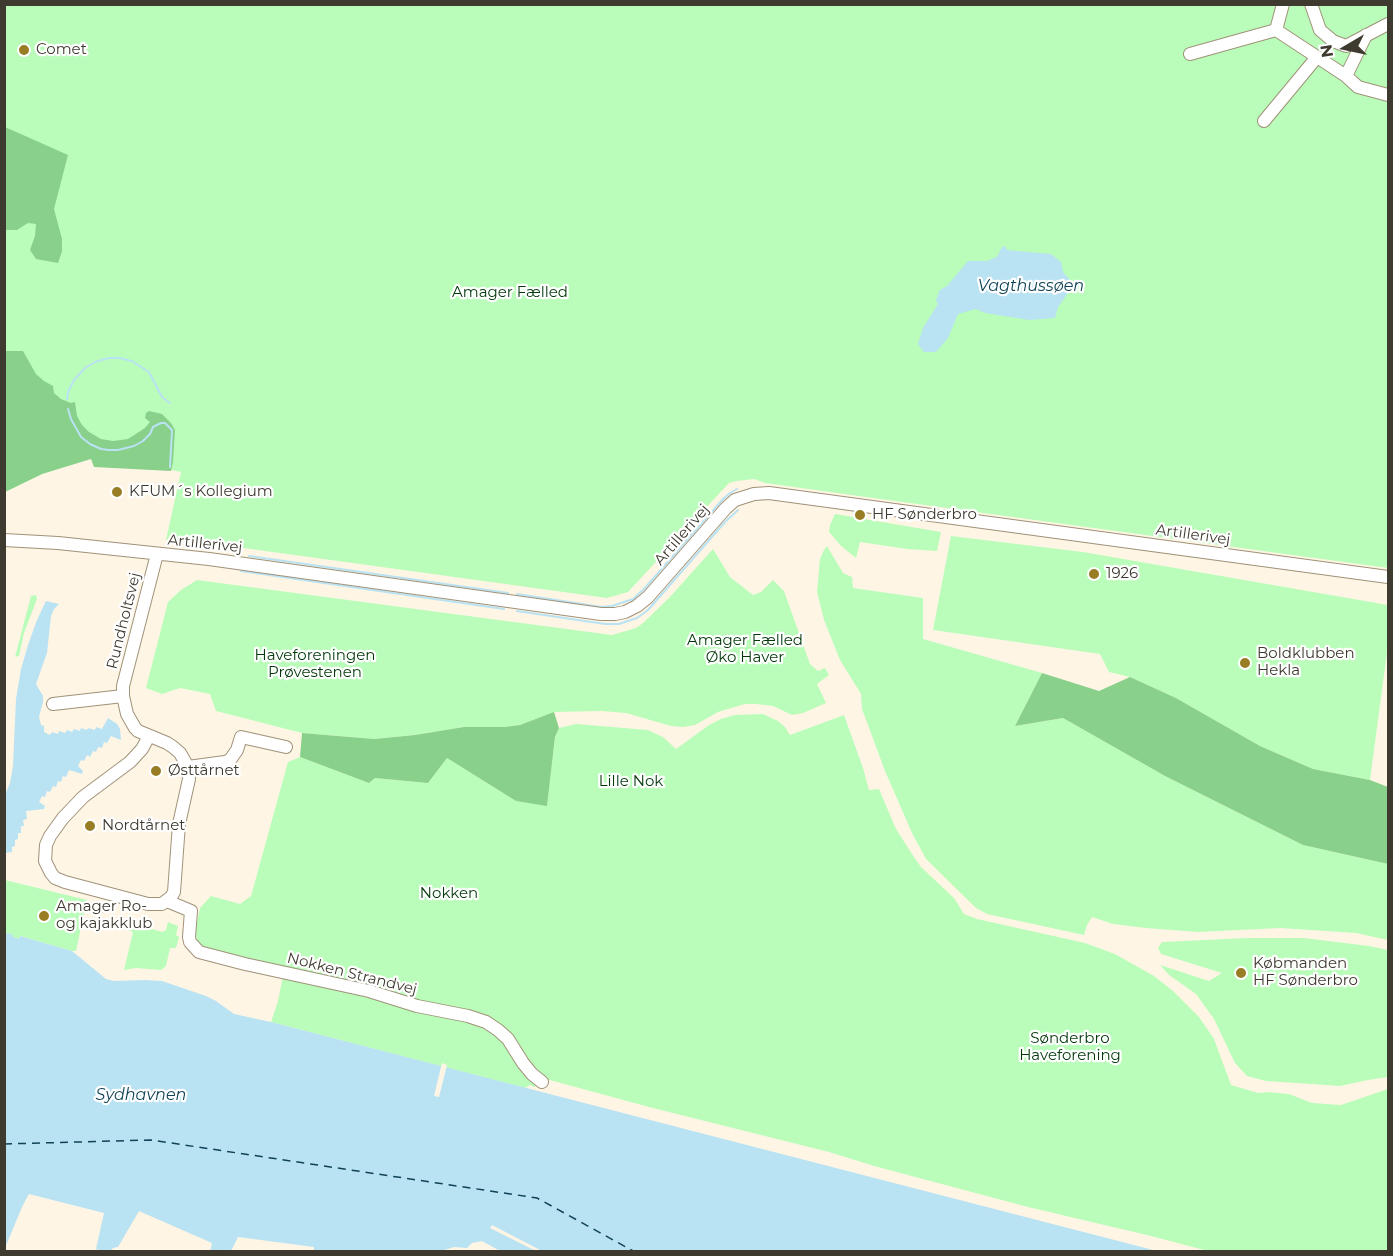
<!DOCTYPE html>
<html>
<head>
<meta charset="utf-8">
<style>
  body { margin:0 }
  #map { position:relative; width:1393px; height:1256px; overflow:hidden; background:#fef5e5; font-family:Montserrat,sans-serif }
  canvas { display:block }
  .frame { position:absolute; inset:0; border:6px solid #3f3a2f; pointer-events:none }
  .north { position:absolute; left:1315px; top:18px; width:60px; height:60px; -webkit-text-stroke:4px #fff; paint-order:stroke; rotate:261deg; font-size:16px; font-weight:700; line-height:24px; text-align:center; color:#3f3a2f }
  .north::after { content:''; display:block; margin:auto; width:21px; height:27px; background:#3f3a2f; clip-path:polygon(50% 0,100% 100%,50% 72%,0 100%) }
</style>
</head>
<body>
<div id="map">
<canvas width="1393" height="1256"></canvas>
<div class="frame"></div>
<div class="north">N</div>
</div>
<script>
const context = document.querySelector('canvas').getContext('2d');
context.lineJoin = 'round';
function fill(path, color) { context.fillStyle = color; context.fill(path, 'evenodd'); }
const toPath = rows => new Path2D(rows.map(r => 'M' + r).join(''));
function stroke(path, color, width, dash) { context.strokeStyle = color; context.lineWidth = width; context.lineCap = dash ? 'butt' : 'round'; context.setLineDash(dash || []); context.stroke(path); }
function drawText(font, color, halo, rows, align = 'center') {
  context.font = font + ' Montserrat,sans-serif'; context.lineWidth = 4.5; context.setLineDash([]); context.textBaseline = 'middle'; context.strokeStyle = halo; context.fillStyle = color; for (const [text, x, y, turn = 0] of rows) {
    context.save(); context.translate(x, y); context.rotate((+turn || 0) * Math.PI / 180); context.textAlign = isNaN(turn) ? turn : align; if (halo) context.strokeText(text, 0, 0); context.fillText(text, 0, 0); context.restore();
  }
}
fill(toPath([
  [4,5,1388,5,1388,568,873,498,765,483,754,479,737,481,729,483,628,592,607,598,229,546,166,540,181,472,136,462,95,455,42,474,5,492],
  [835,514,941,532,937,551,907,549,860,542,856,558,841,546,829,532,830,525],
  [951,536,1083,552,1388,605,1388,645,1370,780,1313,769,1260,746,1176,698,1130,677,1109,672,1100,654,933,630],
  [827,546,843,573,852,577,853,588,923,598,923,639,1042,673,1015,726,1063,718,1165,776,1303,845,1388,864,1388,940,1356,933,1280,928,1198,932,1146,928,1113,924,1092,917,1087,925,1084,935,987,914,976,908,926,859,912,833,885,771,862,709,861,694,840,660,824,620,817,592,820,559,824,550],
  [713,549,730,577,753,595,761,592,773,580,784,591,810,664,818,671,825,668,829,675,817,684,826,703,803,713,792,715,773,706,756,704,745,704,718,712,695,725,683,727,671,726,626,713,601,711,555,712,520,725,504,727,464,727,415,735,374,739,302,733,216,711,210,694,180,688,162,694,146,688,168,602,181,590,197,580,612,635,636,628,643,623,669,598],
  [36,595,37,599,24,633,19,656,15,657,31,596],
  [763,714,778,721,785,727,790,735,844,715,863,768,869,790,879,789,896,829,912,854,921,867,954,898,964,914,977,919,1085,943,1115,954,1154,976,1173,991,1199,1017,1214,1039,1231,1085,1258,1093,1267,1092,1289,1094,1312,1103,1341,1105,1388,1089,1388,1251,1208,1251,1151,1236,1028,1207,874,1166,829,1152,649,1107,546,1079,526,1057,502,1027,369,987,202,947,197,941,195,931,200,908,211,896,240,904,251,896,288,762,300,757,369,783,375,778,428,783,447,758,516,801,547,805,555,737,559,728,576,724,648,730,663,737,676,749,709,725,721,719,735,715],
  [5,880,87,900,76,951,72,951,20,936,19,939,12,937,12,934,5,933],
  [168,922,178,926,176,935,179,937,176,948,170,948,166,966,161,970,136,968,124,970,133,932,128,930,130,925,149,928,162,932,166,930],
  [1247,938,1304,938,1369,946,1388,950,1388,1077,1368,1080,1340,1086,1266,1081,1247,1076,1235,1063,1214,1019,1196,994,1169,975,1160,965,1209,981,1222,973,1161,954,1158,948,1162,942],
  [283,976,460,1018,486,1026,500,1038,538,1085,534,1087,530,1085,525,1088,271,1022,278,1001]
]), '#bafdba');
fill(toPath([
  [5,127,68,155,54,209,62,239,62,251,58,263,36,259,30,250,35,236,36,224,28,223,17,230,5,230],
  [5,351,23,351,36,374,44,381,53,386,54,393,61,399,71,403,75,402,77,416,82,425,89,432,101,439,113,441,128,439,145,428,150,422,145,418,146,413,149,411,162,414,171,423,175,430,173,462,171,471,94,467,91,459,42,474,5,492],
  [1042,673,1099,691,1130,677,1176,698,1260,746,1313,769,1370,780,1388,787,1388,864,1303,845,1165,776,1063,718,1015,726],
  [554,712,559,728,555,737,547,806,516,801,447,758,428,783,375,778,369,783,300,757,302,733,374,739,415,735,464,727,504,727,520,725]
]), '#89d08a');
fill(toPath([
  [1005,246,1007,250,1051,254,1061,262,1063,272,1070,280,1070,290,1058,307,1055,318,1029,320,985,313,976,309,958,314,948,338,936,352,924,352,918,344,923,328,938,304,936,301,938,294,940,290,947,286,968,261,987,261,997,257,1002,247],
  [46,601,59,604,54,609,51,616,47,653,36,684,43,696,43,702,39,717,41,725,44,726,44,732,50,735,52,732,58,734,59,731,65,733,67,730,72,732,74,729,80,731,81,728,87,730,88,728,95,730,96,727,102,729,108,718,117,724,120,729,121,740,111,736,107,743,104,742,102,748,98,747,96,752,93,751,90,757,87,755,84,761,81,760,78,766,83,771,82,774,69,770,66,777,63,776,61,782,58,781,56,787,53,786,50,792,47,791,45,797,42,796,39,802,45,806,44,809,26,811,27,819,23,820,24,826,21,826,21,833,18,833,18,839,15,840,15,846,12,847,12,852,5,853,5,795,10,783,13,766,16,699,21,669,28,645,37,620],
  [5,933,12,934,13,937,19,939,20,936,72,951,106,979,114,981,145,980,162,981,206,996,216,1001,234,1014,271,1022,1157,1251,502,1252,482,1241,472,1243,467,1248,454,1247,441,1251,314,1252,314,1247,238,1237,231,1251,210,1252,212,1243,139,1211,118,1247,113,1248,111,1251,101,1251,96,1249,104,1213,29,1194,22,1207,5,1248]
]), '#b9e2f3');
fill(toPath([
  [442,1063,447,1065,439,1097,434,1096],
  [492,1225,542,1251,536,1251,490,1228]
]), '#fef5e5');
stroke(toPath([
  [67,399,68,392,74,380,85,368,95,362,108,358,119,358,132,361,149,372,162,397,170,403],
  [68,409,71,419,81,437,90,444,101,449,109,450,118,450,134,446,143,441,150,434,153,427,161,423,165,423,172,430,170,467],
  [249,556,508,593],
  [241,571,504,609],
  [517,594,601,607,612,606,633,599,644,589,723,499,730,493,737,489],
  [517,611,605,624,619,624,637,618,648,610,725,522,738,510]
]), '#b9e2f3', 2);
stroke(toPath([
  [4,1144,151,1140,537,1198,635,1252]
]), '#0f4355', 1.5, [8, 6]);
const minor = toPath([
  [1311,4,1320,30,1333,41,1346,46,1388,24],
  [1276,30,1346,76,1366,35],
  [1190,54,1276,30,1283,4],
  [1346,76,1358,87,1388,95],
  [1264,121,1317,57],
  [4,540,58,543,209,559,601,614,615,614,625,612,637,606,648,597,726,508,735,500,754,494,769,493,1388,577],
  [53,704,123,696],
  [149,736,142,749,130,762,83,797,63,818,50,836,46,845,45,861,51,873,55,878,65,882,148,904,162,904,171,897,174,892,179,824,189,779,188,767,180,753,173,747,167,743,138,731,135,728,127,714,123,696,123,686,157,554],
  [188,767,225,762,230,760,237,750,241,737,286,747],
  [167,901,191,911,189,937,190,942,199,952,245,964,369,991,417,1006,468,1016,486,1022,498,1030,508,1039,523,1063,532,1074,542,1082]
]);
stroke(minor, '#a09279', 14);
stroke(minor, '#fff', 12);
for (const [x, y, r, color] of [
  [24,50,6,"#987d25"],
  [117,492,6,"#987d25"],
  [860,515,6,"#987d25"],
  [1094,574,6,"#987d25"],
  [1245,663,6,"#987d25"],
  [156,771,6,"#987d25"],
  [90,826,6,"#987d25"],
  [44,916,6,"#987d25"],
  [1241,973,6,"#987d25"]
]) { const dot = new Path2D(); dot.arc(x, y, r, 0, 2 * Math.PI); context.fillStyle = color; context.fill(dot); stroke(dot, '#fff', 2); }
drawText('15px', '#3f3a2f', '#fff', [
  ["Comet",36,50],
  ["KFUM´s Kollegium",129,492],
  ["HF Sønderbro",872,515],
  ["1926",1106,574],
  ["Boldklubben",1257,654],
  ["Hekla",1257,671],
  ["Østtårnet",168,771],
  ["Nordtårnet",102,826],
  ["Amager Ro-",56,907],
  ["og kajakklub",56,924],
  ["Købmanden",1253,964],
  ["HF Sønderbro",1253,981]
], 'left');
drawText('15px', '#03380a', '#fff', [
  ["Amager Fælled",510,293],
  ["Amager Fælled",745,641],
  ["Øko Haver",745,658],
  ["Haveforeningen",315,656],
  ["Prøvestenen",315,673],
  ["Lille Nok",631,782],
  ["Nokken",449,894],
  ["Sønderbro",1070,1039],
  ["Haveforening",1070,1056]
]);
drawText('15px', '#3f3a2f', '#fff', [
  ["Artillerivej",682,535,-49],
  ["Artillerivej",1193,535,8],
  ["Artillerivej",205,544,6],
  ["Rundholtsvej",124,621,-76],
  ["Nokken Strandvej",352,974,14]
]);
drawText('italic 16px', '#0f4355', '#fff', [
  ["Vagthussøen",1031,286],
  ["Sydhavnen",141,1095]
]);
</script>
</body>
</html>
